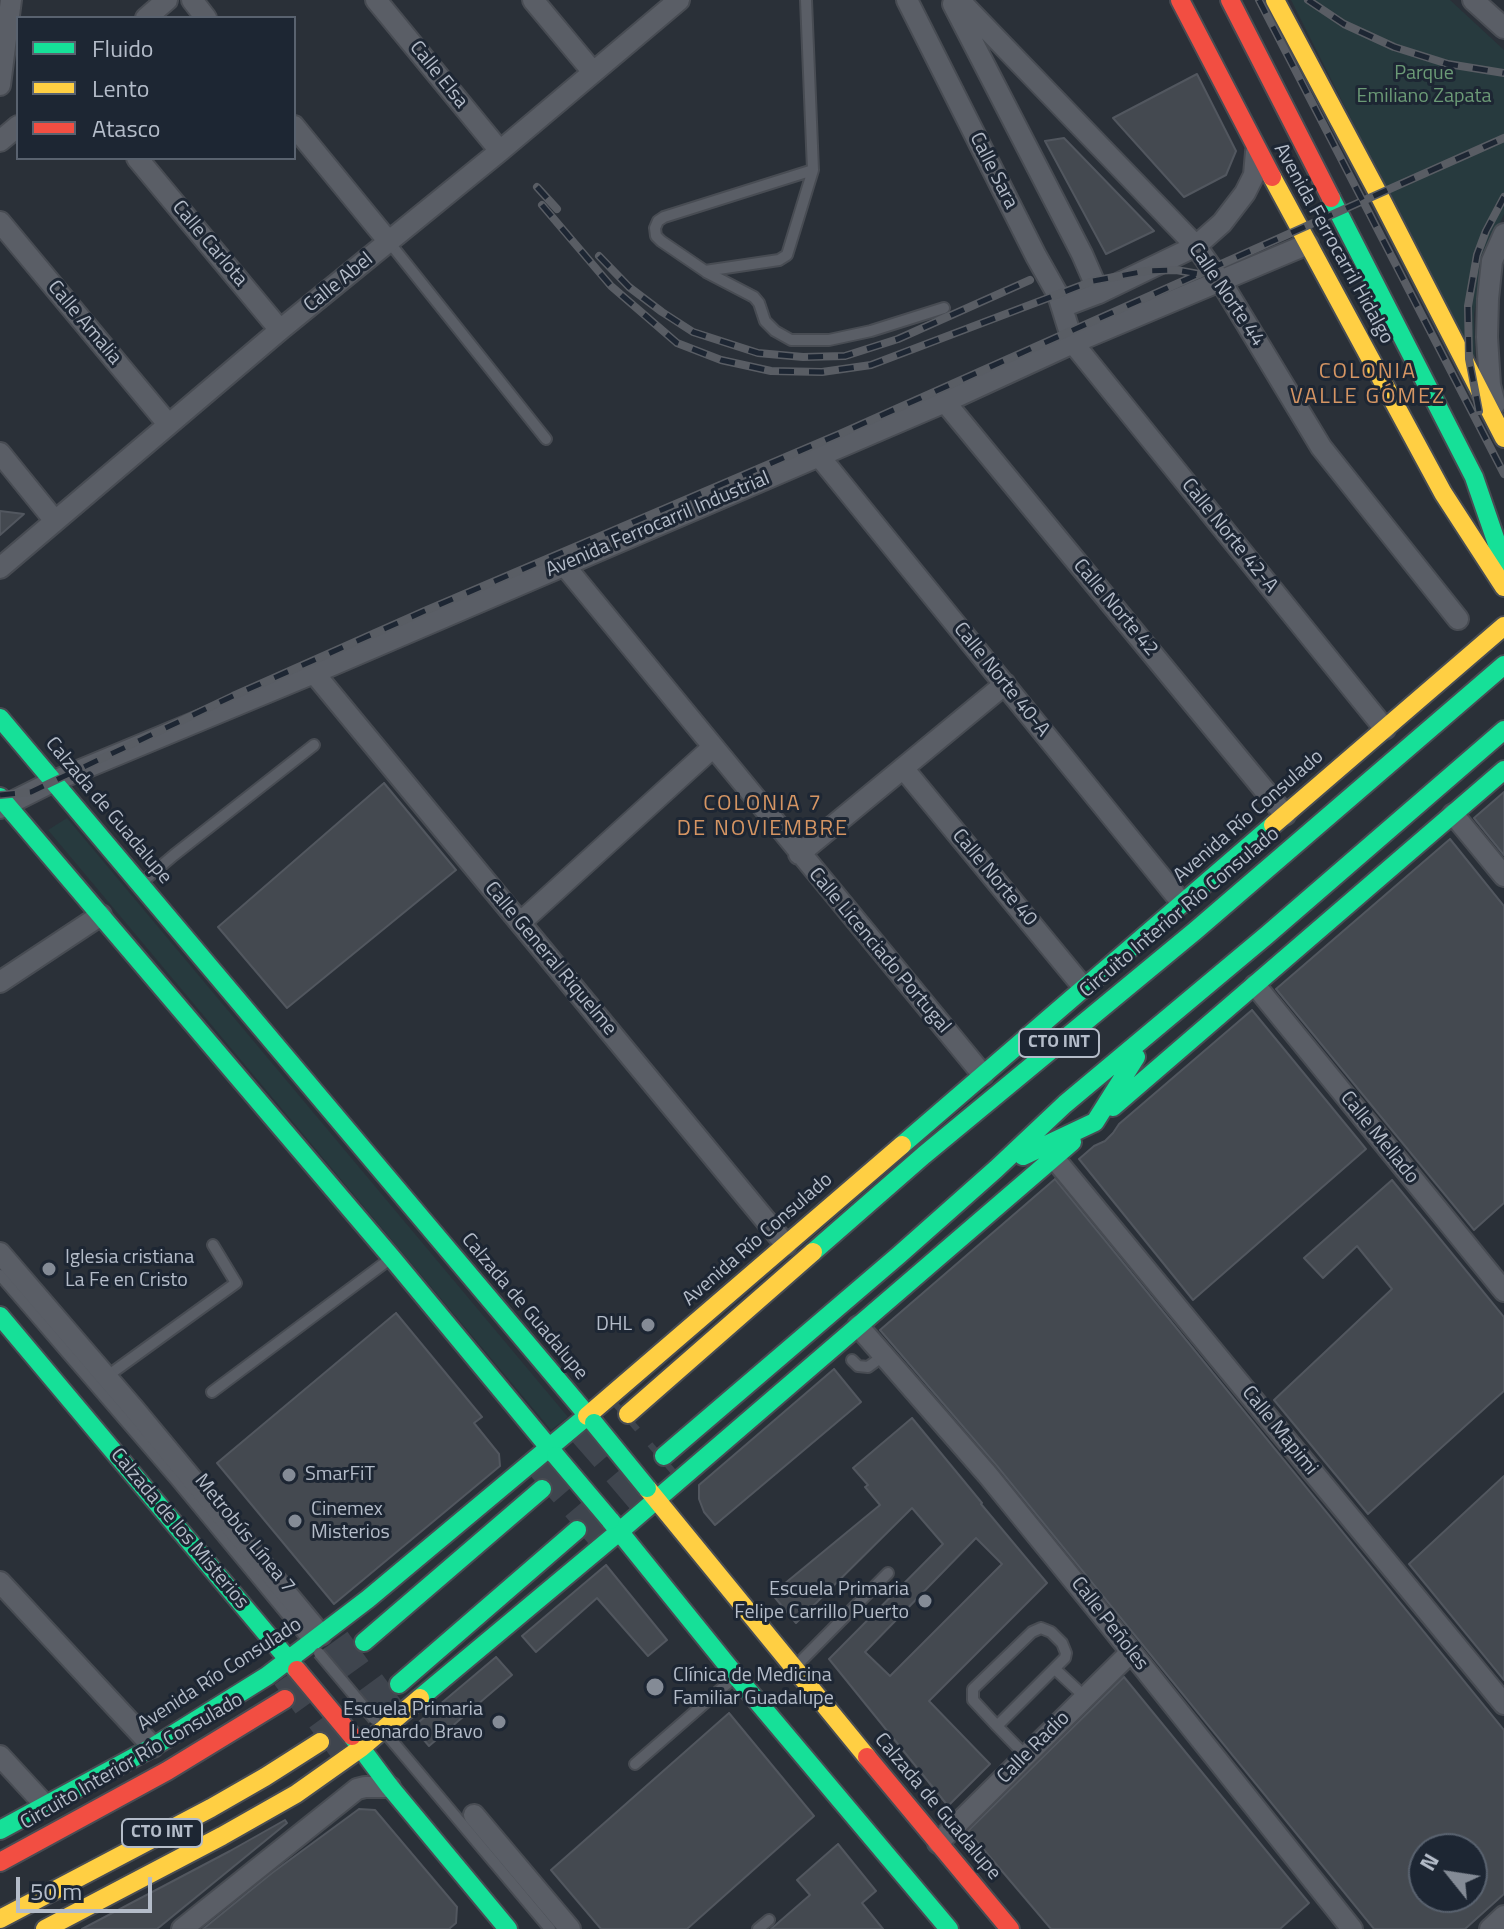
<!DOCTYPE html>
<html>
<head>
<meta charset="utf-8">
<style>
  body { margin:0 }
  #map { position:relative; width:1504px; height:1929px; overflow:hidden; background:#2a3038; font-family:"Titillium Web",sans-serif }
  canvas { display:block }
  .legend { position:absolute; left:16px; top:16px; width:280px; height:144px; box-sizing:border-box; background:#1d2633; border:2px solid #59626f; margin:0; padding:10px 14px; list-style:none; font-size:24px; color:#b4bcc9 }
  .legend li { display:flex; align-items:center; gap:16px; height:40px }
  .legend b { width:40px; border:2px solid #59626f }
  .north { position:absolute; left:1408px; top:1833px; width:80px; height:80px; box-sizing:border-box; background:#1d2633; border:2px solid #59626f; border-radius:50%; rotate:300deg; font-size:22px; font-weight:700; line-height:32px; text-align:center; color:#b4bcc9 }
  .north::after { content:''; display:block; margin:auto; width:28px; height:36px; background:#848b96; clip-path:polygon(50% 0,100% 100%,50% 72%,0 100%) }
  .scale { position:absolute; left:16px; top:1877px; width:136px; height:36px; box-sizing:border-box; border:4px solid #b4bcc9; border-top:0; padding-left:10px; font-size:24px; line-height:28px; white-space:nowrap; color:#b4bcc9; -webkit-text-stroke:6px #1d2633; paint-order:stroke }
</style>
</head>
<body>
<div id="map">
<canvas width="1504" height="1929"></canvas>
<ul class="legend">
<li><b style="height:10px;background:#16e098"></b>Fluido</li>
<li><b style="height:10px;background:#ffcf43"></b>Lento</li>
<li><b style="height:10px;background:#f24e42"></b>Atasco</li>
</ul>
<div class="north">N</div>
<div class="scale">50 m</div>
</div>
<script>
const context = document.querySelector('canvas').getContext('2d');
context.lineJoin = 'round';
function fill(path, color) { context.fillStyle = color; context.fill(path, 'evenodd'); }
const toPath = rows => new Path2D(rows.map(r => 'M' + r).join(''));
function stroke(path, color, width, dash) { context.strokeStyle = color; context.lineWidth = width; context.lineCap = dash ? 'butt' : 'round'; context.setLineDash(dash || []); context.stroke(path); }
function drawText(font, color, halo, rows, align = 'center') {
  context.font = font + ' "Titillium Web",sans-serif'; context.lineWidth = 6; context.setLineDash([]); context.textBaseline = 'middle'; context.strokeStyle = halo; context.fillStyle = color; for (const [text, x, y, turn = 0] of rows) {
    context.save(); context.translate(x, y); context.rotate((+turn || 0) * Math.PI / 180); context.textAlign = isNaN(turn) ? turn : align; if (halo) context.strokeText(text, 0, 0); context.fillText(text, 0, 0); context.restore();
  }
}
fill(toPath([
  [1291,0,1450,0,1504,50,1504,214,1484,258,1474,314,1475,364],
  [67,818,568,1417,551,1430,48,830]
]), '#273a3e');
const building = toPath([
  [1197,74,1236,151,1226,175,1184,197,1113,118,1197,74],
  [1064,138,1154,231,1106,254,1045,141,1064,138],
  [0,511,24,514,0,535,0,511],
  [384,783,456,870,287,1008,218,927,384,783],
  [1504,792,1504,855,1474,818,1504,792],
  [1450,839,1504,906,1504,1203,1474,1230,1276,989,1450,839],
  [1252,1010,1366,1149,1193,1300,1079,1159,1094,1146,1105,1141,1113,1133,1119,1124,1252,1010],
  [1055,1179,1504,1730,1504,1894,1465,1929,1374,1929,997,1466,880,1330,1055,1179],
  [1424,1849,1472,1849,1472,1897,1424,1897,1424,1849],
  [1392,1180,1504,1317,1504,1391,1368,1514,1274,1400,1392,1289,1357,1246,1323,1278,1304,1258,1392,1180],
  [396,1313,482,1417,474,1423,499,1454,500,1466,334,1604,217,1463,396,1313],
  [834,1369,861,1402,715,1525,704,1512,699,1499,699,1485,834,1369],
  [912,1418,982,1503,981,1504,1047,1583,929,1701,990,1764,948,1806,829,1659,943,1544,912,1508,796,1623,772,1594,880,1505,865,1487,868,1485,853,1468,912,1418],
  [976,1538,1002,1564,890,1676,865,1652,976,1538],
  [1504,1476,1504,1680,1409,1564,1504,1476],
  [606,1565,667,1640,648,1656,597,1598,536,1652,522,1636,606,1565],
  [496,1657,512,1675,429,1746,413,1727,496,1657],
  [1124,1677,1309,1903,1280,1929,1051,1929,968,1831,1124,1677],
  [729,1713,814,1816,687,1929,601,1929,551,1870,729,1713],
  [359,1809,375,1810,457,1907,456,1923,449,1929,203,1929,272,1873,359,1809],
  [285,1820,287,1823,157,1929,82,1929,230,1851,285,1820],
  [838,1844,876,1891,862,1903,883,1929,771,1929,810,1895,797,1880,838,1844]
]);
fill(building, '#444950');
stroke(building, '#52575f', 2);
stroke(toPath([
  [542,1489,628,1414],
  [577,1530,664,1456],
  [285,1699,364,1642],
  [320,1742,399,1684]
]), '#3f454e', 36, [36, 18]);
const lane = toPath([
  [806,0,813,170,787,255,779,260,705,271,661,241,656,236,655,228,658,221,664,217,813,170],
  [389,242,546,439],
  [706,272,754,297,759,303,765,321,775,331,791,340,829,340,871,331,944,308],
  [141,883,174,855,314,745],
  [0,1275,176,1480,308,1640],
  [852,1360,858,1366,868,1367,883,1356],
  [106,1377,236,1283,213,1245],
  [212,1392,390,1259],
  [1041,1628,1051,1632,1062,1643,1066,1653,1065,1658,997,1726,973,1700,973,1689,1032,1632,1041,1628],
  [795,1667,888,1573],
  [1055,1669,1085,1697],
  [997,1726,1026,1756],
  [383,1730,550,1929],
  [635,1764,736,1676],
  [758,1929,769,1920]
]);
const street = toPath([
  [192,0,206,18],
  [376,0,500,151],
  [533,0,593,72],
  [907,0,1036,256,1058,295,1073,343,1385,729],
  [959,0,1196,246,1220,280,1321,447,1458,619],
  [1473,0,1504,28],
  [953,4,1082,254,1099,293],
  [146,18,167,0],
  [0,85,11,0],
  [294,126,389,242],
  [0,141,18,126],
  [137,158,280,330],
  [0,222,168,424],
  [1062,307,1099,293,1196,246,1222,223,1245,193,1254,175,1256,152],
  [945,402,1285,815],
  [1495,404,1490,385,1487,337,1488,299,1492,261,1504,234],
  [0,453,55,521],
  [819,456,1182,903],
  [564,565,983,1075],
  [0,568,280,330,500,151,679,0],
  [314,673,786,1245],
  [903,768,1084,988],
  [0,808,54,781,314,673,945,402,1073,343,1308,244],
  [1453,814,1504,876],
  [799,854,1005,684],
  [520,923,712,748],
  [0,982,101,915],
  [1255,985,1504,1291],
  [1054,1158,1504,1704],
  [0,1253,135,1410,321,1635],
  [858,1326,987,1474,1100,1613,1352,1929],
  [0,1582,153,1747],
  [0,1756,45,1805],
  [474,1815,570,1929],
  [938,1843,1131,1652],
  [182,1929,357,1789,365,1787,390,1787],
  [1490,1929,1504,1916]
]);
const fast = toPath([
  [1331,198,1474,477,1504,564],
  [0,718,594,1423],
  [0,797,392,1258,556,1456],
  [1113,1107,1504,770],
  [902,1145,1273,825],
  [1023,1156,1095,1122,1136,1057],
  [813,1252,924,1155,1195,931,1504,665],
  [0,1316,297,1670],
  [664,1456,899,1255,996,1169,1065,1104,1267,935,1504,730],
  [610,1520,736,1676,949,1929],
  [364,1642,542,1489],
  [399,1684,577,1530],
  [420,1698,620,1531,1072,1142],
  [352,1736,390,1787,508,1929],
  [0,1830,153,1747,267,1676,368,1599,587,1416]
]);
const slow = toPath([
  [1275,0,1378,193,1504,438],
  [1272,177,1443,493,1504,587],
  [1273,825,1504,626],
  [628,1414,813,1252],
  [587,1416,902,1145],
  [647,1488,867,1757],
  [0,1919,211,1808,265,1777,320,1742],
  [45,1929,222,1836,296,1794,361,1748,420,1698]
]);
const jam = toPath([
  [1180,0,1272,177],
  [1230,0,1331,198],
  [867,1757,1010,1929],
  [0,1862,167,1771,285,1699]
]);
stroke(lane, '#484c53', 14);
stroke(street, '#484c53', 24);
stroke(fast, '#484c53', 22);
stroke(slow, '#484c53', 22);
stroke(jam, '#484c53', 22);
stroke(lane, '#5a5e66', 10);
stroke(street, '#5a5e66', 20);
stroke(fast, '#16e098', 18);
stroke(slow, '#ffcf43', 18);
stroke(jam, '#f24e42', 18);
const rail = toPath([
  [1259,0,1504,474],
  [1308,0,1344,24,1394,47,1448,64,1504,73],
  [537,187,557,209],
  [542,205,611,286,677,343,721,360,771,371,822,372,871,365,1093,281,1146,271,1176,270,1199,274],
  [599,256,629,287,662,312,693,332,758,353,803,357,845,356,898,339,1030,280],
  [1479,411,1469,359,1468,306,1477,255,1486,231,1504,197],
  [0,795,31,792,233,696,427,610,842,433,1504,138]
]);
stroke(rail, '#595d64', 8);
stroke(rail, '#1d2633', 5, [15]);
const laneBridge = toPath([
  [319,1653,374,1719]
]);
const fastBridge = toPath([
  [594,1423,647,1488],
  [556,1456,610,1520]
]);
const jamBridge = toPath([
  [297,1670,352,1736]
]);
stroke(laneBridge, '#484c53', 14, []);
stroke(fastBridge, '#484c53', 22, []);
stroke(jamBridge, '#484c53', 22, []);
stroke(laneBridge, '#5a5e66', 10);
stroke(fastBridge, '#16e098', 18);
stroke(jamBridge, '#f24e42', 18);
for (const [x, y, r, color] of [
  [49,1269,8,"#848b96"],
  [648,1325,8,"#848b96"],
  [289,1475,8,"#848b96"],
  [295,1521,8,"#848b96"],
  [925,1601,8,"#848b96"],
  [655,1687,10,"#848b96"],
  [499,1722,8,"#848b96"]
]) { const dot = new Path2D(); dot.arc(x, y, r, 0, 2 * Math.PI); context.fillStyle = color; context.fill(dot); stroke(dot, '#1d2633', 3); }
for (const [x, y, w] of [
  [1059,1043,80],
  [162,1833,80]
]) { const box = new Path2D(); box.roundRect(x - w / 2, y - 14, w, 28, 6); context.fillStyle = '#1d2633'; context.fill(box); stroke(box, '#b4bcc9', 2); }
drawText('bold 18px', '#b4bcc9', null, [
  ["CTO INT",1059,1043],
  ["CTO INT",162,1833]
]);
drawText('20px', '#6b9a76', '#1d2633', [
  ["Parque",1424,74],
  ["Emiliano Zapata",1424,97]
]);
drawText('20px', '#b4bcc9', '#1d2633', [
  ["Calle Elsa",438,75,51],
  ["Calle Sara",993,171,63],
  ["Calle Carlota",209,244,50],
  ["Avenida Ferrocarril Hidalgo",1333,244,61],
  ["Calle Abel",339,283,-39],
  ["Calle Norte 44",1226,295,56],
  ["Calle Amalia",84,323,50],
  ["Avenida Ferrocarril Industrial",658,525,-23],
  ["Calle Norte 42-A",1229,536,51],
  ["Calle Norte 42",1115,608,50],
  ["Calle Norte 40-A",1001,680,51],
  ["Calzada de Guadalupe",108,811,50],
  ["Avenida Río Consulado",1249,817,-41],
  ["Calle Norte 40",994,878,50],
  ["Circuito Interior Río Consulado",1180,913,-40],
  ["Calle Licenciado Portugal",879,951,50],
  ["Calle General Riquelme",550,959,50],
  ["Calle Mellado",1379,1138,51],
  ["Avenida Río Consulado",758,1240,-41],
  ["Calzada de Guadalupe",524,1307,50],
  ["Calle Mapimi",1279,1431,51],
  ["Calzada de los Misterios",179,1529,50],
  ["Metrobús Línea 7",244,1534,51],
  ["Calle Peñoles",1109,1624,52],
  ["Avenida Río Consulado",220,1675,-33],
  ["Calle Radio",1034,1748,-45],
  ["Circuito Interior Río Consulado",132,1762,-30],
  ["Calzada de Guadalupe",937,1807,50]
]);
drawText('20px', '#b4bcc9', '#1d2633', [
  ["Iglesia cristiana",65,1258],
  ["La Fe en Cristo",65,1281],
  ["DHL",632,1325,"right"],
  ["SmarFiT",305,1475],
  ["Cinemex",311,1510],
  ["Misterios",311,1533],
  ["Escuela Primaria",909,1590,"right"],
  ["Felipe Carrillo Puerto",909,1613,"right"],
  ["Clínica de Medicina",673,1676],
  ["Familiar Guadalupe",673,1699],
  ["Escuela Primaria",483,1710,"right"],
  ["Leonardo Bravo",483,1733,"right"]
], 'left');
context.letterSpacing = '2px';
drawText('22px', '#d59563', '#1d2633', [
  ["COLONIA",1368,373],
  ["VALLE GÓMEZ",1368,398],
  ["COLONIA 7",763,805],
  ["DE NOVIEMBRE",763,830]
]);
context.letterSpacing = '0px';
</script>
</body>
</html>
